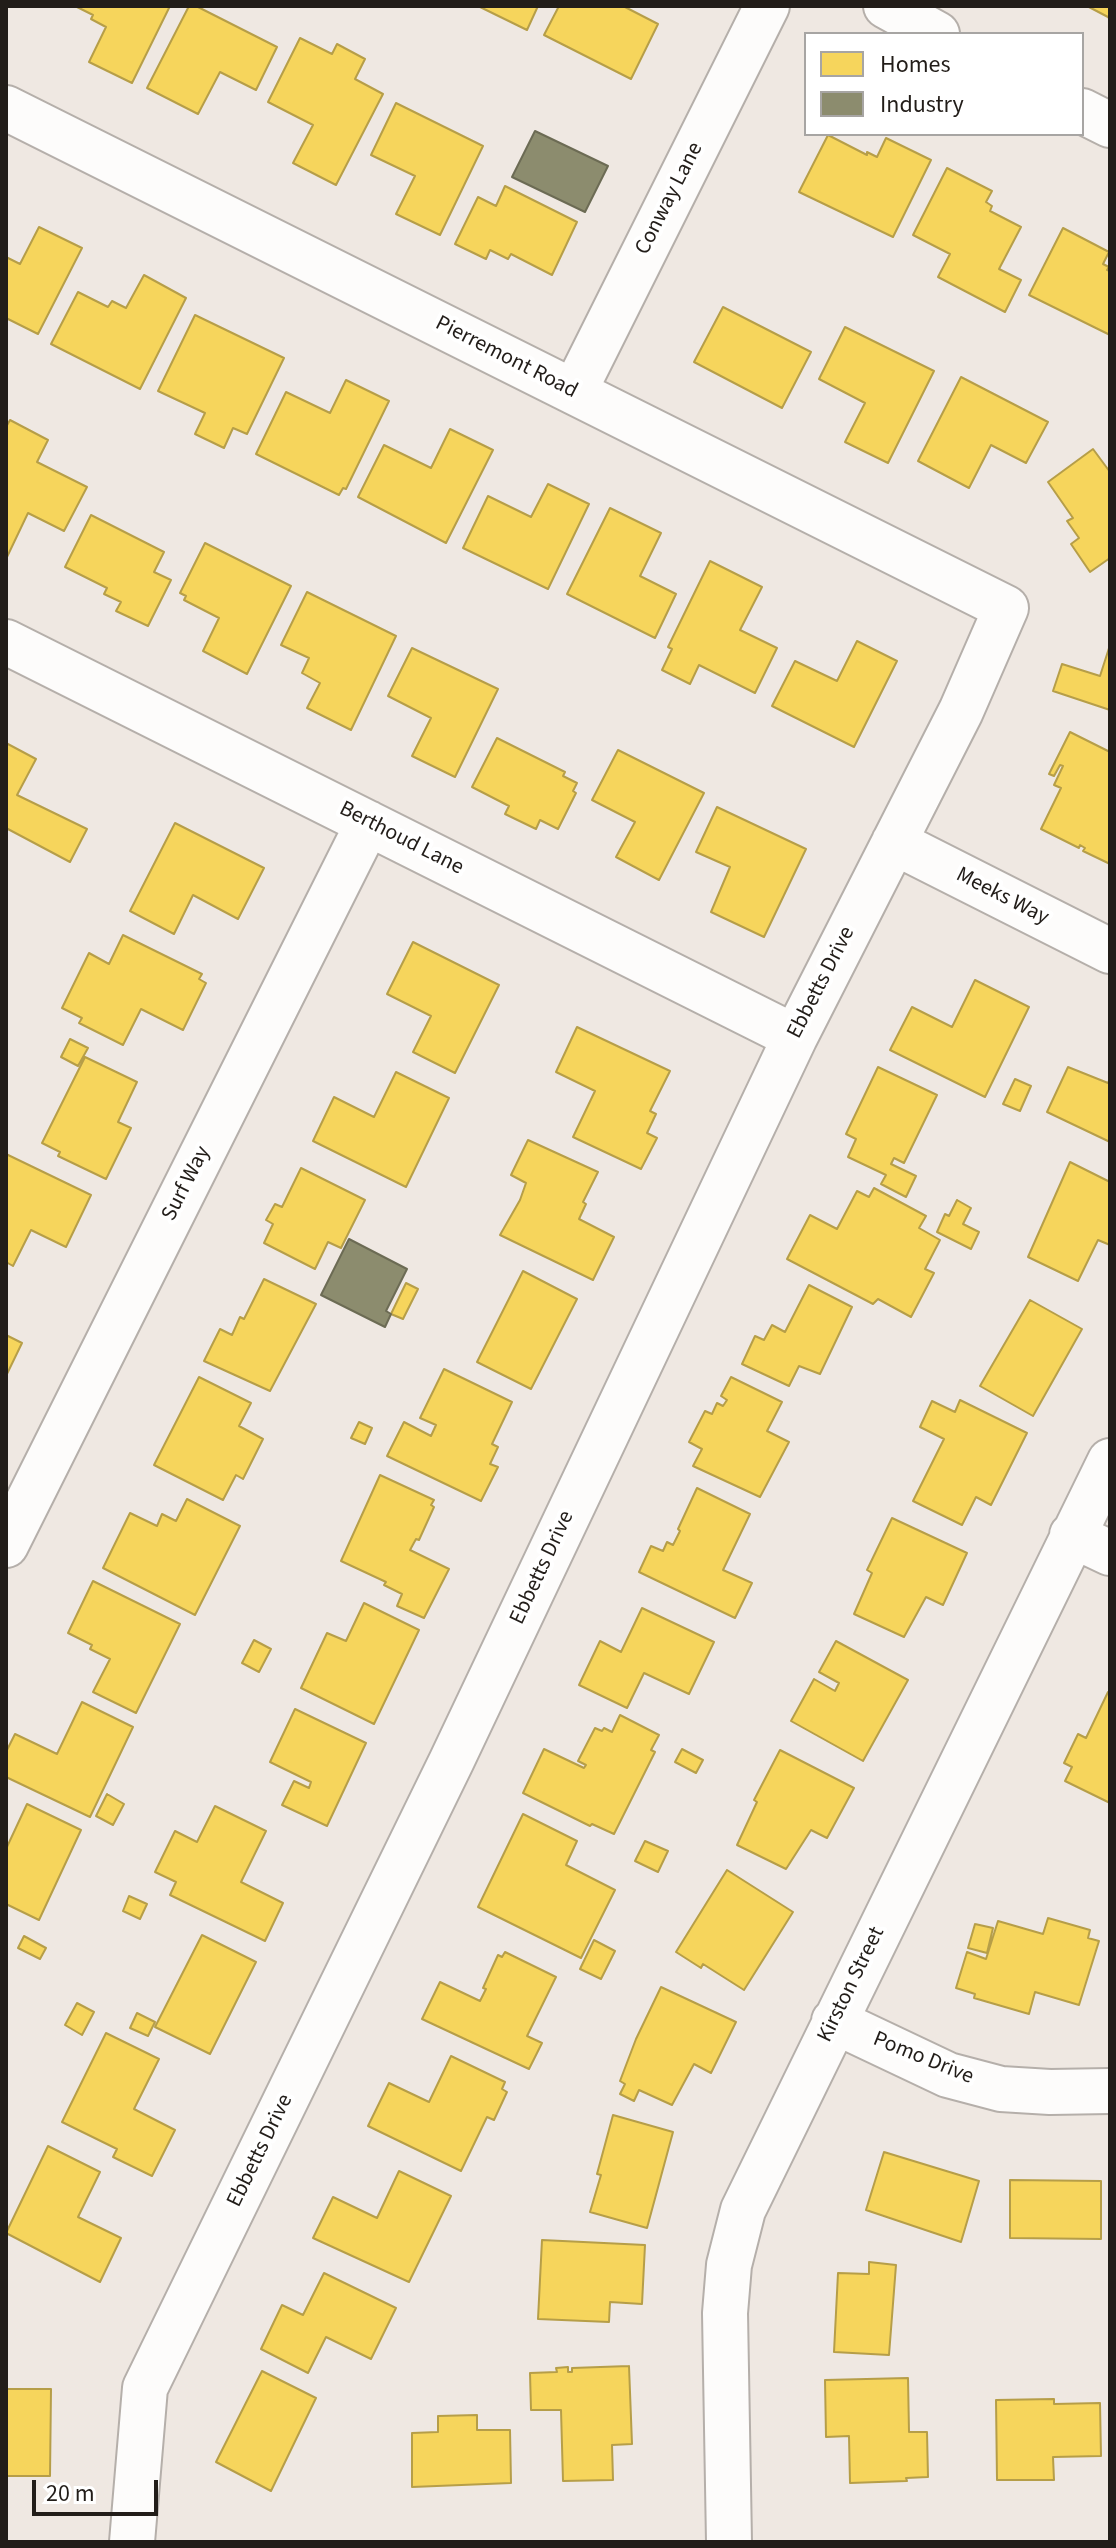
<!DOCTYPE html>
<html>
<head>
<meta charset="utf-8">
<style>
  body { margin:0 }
  #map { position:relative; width:1116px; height:2548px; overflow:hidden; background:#efe8e2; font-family:"Source Sans 3",sans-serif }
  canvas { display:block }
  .frame { position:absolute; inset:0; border:8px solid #221d19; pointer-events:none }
  .legend { position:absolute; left:804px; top:32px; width:280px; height:104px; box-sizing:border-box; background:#fff; border:2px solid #a7a5a3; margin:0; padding:10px 14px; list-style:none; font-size:24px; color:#221d19 }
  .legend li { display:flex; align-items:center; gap:16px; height:40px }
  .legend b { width:40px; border:2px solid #a7a5a3 }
  .scale { position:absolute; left:32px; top:2480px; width:126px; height:36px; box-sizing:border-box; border:4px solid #221d19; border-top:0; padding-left:10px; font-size:24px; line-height:28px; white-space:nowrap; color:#221d19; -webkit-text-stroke:6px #fff; paint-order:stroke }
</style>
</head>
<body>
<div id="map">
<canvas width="1116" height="2548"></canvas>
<div class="frame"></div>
<ul class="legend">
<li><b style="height:22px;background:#f6d55c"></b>Homes</li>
<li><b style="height:22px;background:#8c8c6e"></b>Industry</li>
</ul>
<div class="scale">20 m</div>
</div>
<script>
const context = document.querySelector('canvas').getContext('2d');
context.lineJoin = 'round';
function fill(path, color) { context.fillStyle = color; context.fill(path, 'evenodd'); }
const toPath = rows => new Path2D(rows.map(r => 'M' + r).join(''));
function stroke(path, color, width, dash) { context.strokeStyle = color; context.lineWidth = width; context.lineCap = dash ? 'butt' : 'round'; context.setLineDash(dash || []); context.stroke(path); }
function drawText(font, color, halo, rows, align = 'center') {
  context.font = font + ' "Source Sans 3",sans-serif'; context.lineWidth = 8; context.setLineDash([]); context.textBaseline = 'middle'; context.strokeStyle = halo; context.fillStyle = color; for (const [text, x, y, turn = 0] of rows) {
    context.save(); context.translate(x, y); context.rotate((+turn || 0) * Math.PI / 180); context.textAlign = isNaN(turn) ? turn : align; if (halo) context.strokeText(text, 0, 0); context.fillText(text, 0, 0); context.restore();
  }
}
const homes = toPath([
  [75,6,170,6,132,83,89,62,106,27,91,19,93,15,75,6],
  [189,6,196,6,277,47,256,90,220,72,198,114,147,88,189,6],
  [478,6,538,6,527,30,478,6],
  [559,6,623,6,658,24,631,79,544,35,559,6],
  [1087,6,1110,6,1110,20,1108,17,1087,6],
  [300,38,332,54,337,44,365,59,355,79,383,94,336,185,293,163,313,125,268,102,300,38],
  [396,103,483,146,440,235,396,214,415,176,371,155,396,103],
  [828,135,867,155,867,152,877,157,886,138,931,160,893,237,799,192,828,135],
  [947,168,992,191,986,202,992,206,990,211,1021,227,999,269,1021,280,1005,312,938,277,950,254,913,235,947,168],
  [505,186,577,222,552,275,511,254,508,259,490,250,486,259,455,244,478,197,496,206,505,186],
  [39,227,82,248,38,334,6,318,6,257,20,264,39,227],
  [1063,228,1109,252,1103,264,1109,267,1107,270,1110,271,1110,335,1029,295,1063,228],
  [144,275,186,298,140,389,51,344,78,292,108,307,112,301,126,308,144,275],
  [723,307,811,352,782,408,694,362,723,307],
  [195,315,284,358,247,434,233,428,224,448,195,434,205,413,158,391,195,315],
  [845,327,934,371,888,463,845,442,865,403,819,379,845,327],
  [961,377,1048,422,1026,463,991,445,969,488,918,461,961,377],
  [346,380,389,401,346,489,343,488,339,495,256,454,286,392,330,413,346,380],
  [10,420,48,440,37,462,87,487,64,531,28,513,7,557,6,427,10,420],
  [450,429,493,450,446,543,358,497,384,445,431,468,450,429],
  [1093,449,1110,472,1110,558,1090,572,1071,544,1079,538,1067,521,1073,518,1048,482,1093,449],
  [548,484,589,504,548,589,463,548,488,496,531,517,548,484],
  [610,508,661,533,640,576,676,594,655,638,567,594,610,508],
  [91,515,164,552,154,572,171,580,148,626,116,611,121,602,104,594,107,588,65,567,91,515],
  [205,543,291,586,247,674,203,651,219,618,184,600,186,596,180,593,205,543],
  [710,561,762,587,740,630,777,648,755,693,699,665,690,684,662,670,672,649,668,647,710,561],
  [307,592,396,636,351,730,307,708,320,683,302,673,309,658,281,645,307,592],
  [857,641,897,661,854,747,772,706,795,661,837,681,857,641],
  [1110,645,1110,710,1053,691,1062,664,1100,676,1110,645],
  [412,648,498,689,455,777,412,756,431,718,388,696,412,648],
  [1070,732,1110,752,1110,864,1083,851,1085,848,1080,845,1079,848,1041,829,1061,788,1054,785,1063,766,1060,765,1054,776,1049,774,1070,732],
  [497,738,565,772,563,776,577,783,573,791,576,793,558,829,540,820,536,829,505,814,509,806,472,787,497,738],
  [6,743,36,759,17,795,87,829,70,862,6,828,6,743],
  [618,750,704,793,659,880,616,857,635,822,592,800,618,750],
  [717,807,806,849,764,937,711,912,730,867,696,852,717,807],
  [175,823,264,868,238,919,193,895,174,934,130,911,175,823],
  [123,935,202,974,199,979,206,983,183,1030,141,1009,123,1045,79,1023,82,1018,62,1008,89,953,109,964,123,935],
  [413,942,499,985,455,1073,413,1052,431,1016,387,994,413,942],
  [975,980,1029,1007,985,1097,890,1050,912,1007,952,1027,975,980],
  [577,1027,670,1071,650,1111,656,1114,647,1133,657,1138,641,1169,573,1137,595,1091,556,1072,577,1027],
  [70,1039,88,1048,78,1066,61,1057,70,1039],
  [85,1057,137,1082,118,1122,131,1128,106,1179,58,1156,60,1152,42,1143,85,1057],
  [878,1067,937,1095,904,1163,894,1158,891,1164,916,1176,906,1197,881,1184,886,1175,848,1157,856,1139,846,1134,878,1067],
  [1068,1067,1108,1083,1110,1078,1110,1142,1047,1112,1068,1067],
  [396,1072,449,1098,406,1187,313,1141,334,1097,374,1117,396,1072],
  [1015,1079,1031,1086,1020,1111,1003,1104,1015,1079],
  [528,1140,598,1172,583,1202,586,1204,579,1219,614,1237,593,1280,500,1235,520,1200,526,1183,511,1175,528,1140],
  [6,1154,91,1195,66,1247,31,1230,13,1266,6,1262,6,1154],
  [1070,1162,1110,1182,1110,1245,1098,1240,1078,1281,1028,1257,1070,1162],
  [301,1168,365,1200,341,1248,328,1242,315,1269,264,1243,273,1224,266,1220,275,1204,282,1207,301,1168],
  [874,1188,926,1216,919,1228,940,1240,925,1269,934,1273,911,1317,878,1299,873,1304,787,1259,810,1215,837,1229,857,1191,869,1197,874,1188],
  [957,1200,971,1208,963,1224,979,1232,971,1249,937,1232,945,1214,949,1216,957,1200],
  [523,1271,577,1299,531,1389,477,1362,523,1271],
  [264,1279,316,1304,270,1391,204,1361,220,1329,232,1335,240,1317,244,1319,264,1279],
  [406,1283,418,1289,403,1319,391,1314,406,1283],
  [809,1285,852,1307,820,1374,799,1366,789,1386,742,1364,755,1336,764,1340,772,1325,785,1332,809,1285],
  [1030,1300,1082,1329,1033,1416,980,1386,1030,1300],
  [6,1335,22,1343,6,1376,6,1335],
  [444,1369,512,1402,492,1444,498,1447,490,1464,498,1467,481,1501,387,1456,404,1422,431,1436,436,1425,420,1418,444,1369],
  [199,1377,251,1403,239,1426,263,1439,243,1479,236,1475,223,1500,154,1465,199,1377],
  [731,1377,782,1402,767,1431,789,1442,760,1497,693,1466,702,1449,689,1442,705,1411,712,1414,717,1403,723,1406,727,1400,721,1396,731,1377],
  [960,1400,1027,1433,991,1505,976,1497,962,1525,913,1501,944,1439,920,1427,932,1401,955,1412,960,1400],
  [359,1422,372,1428,365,1444,351,1438,359,1422],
  [380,1475,434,1500,431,1505,434,1507,419,1540,416,1539,410,1550,449,1569,424,1618,397,1606,402,1594,384,1585,386,1582,341,1561,380,1475],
  [697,1488,750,1514,723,1570,752,1583,735,1618,639,1572,651,1546,663,1551,667,1542,673,1545,680,1531,678,1529,697,1488],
  [187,1499,240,1526,195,1615,103,1568,130,1513,157,1526,162,1514,176,1521,187,1499],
  [892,1518,967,1553,943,1605,926,1597,904,1637,854,1614,872,1573,867,1570,892,1518],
  [93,1581,180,1624,136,1713,93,1692,110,1659,90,1649,92,1645,68,1633,93,1581],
  [364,1603,419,1630,374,1724,301,1688,327,1633,346,1641,364,1603],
  [642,1608,714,1642,689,1694,644,1673,627,1708,579,1685,600,1641,621,1652,642,1608],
  [254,1640,271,1649,259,1672,242,1663,254,1640],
  [836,1641,908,1680,863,1761,791,1721,814,1679,835,1691,839,1683,819,1672,836,1641],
  [1108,1692,1110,1693,1110,1803,1065,1781,1072,1767,1064,1763,1078,1734,1086,1738,1108,1692],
  [82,1702,133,1727,90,1817,6,1777,6,1752,15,1734,57,1754,82,1702],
  [295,1709,366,1743,327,1826,282,1805,294,1781,309,1788,311,1782,270,1762,295,1709],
  [620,1715,659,1735,651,1750,655,1752,614,1834,592,1824,590,1826,523,1793,544,1749,584,1768,586,1765,578,1761,595,1728,602,1731,604,1728,612,1732,620,1715],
  [682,1749,703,1760,696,1773,675,1762,682,1749],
  [780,1750,854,1788,827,1838,811,1830,786,1869,737,1845,757,1802,754,1800,780,1750],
  [107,1794,124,1804,113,1825,96,1816,107,1794],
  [27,1804,81,1830,39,1920,6,1904,6,1849,27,1804],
  [215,1806,266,1831,241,1882,283,1903,265,1941,170,1895,176,1882,155,1872,175,1831,197,1842,215,1806],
  [523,1814,577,1841,566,1865,615,1890,581,1958,478,1907,523,1814],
  [645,1841,668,1851,658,1872,635,1861,645,1841],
  [727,1870,793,1912,744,1990,703,1964,701,1968,676,1952,727,1870],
  [129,1896,147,1904,140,1919,123,1911,129,1896],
  [1048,1918,1090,1930,1088,1938,1099,1941,1079,2005,1035,1992,1029,2014,974,1998,975,1994,956,1988,967,1952,986,1959,998,1921,1043,1934,1048,1918],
  [975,1924,993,1928,987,1953,968,1948,975,1924],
  [202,1935,256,1962,210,2054,155,2027,202,1935],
  [24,1936,46,1948,40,1959,18,1948,24,1936],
  [594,1940,615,1951,601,1979,580,1969,594,1940],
  [505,1952,556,1977,527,2036,542,2043,529,2069,422,2019,440,1982,480,2001,486,1989,483,1988,498,1955,502,1957,505,1952],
  [661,1987,736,2022,711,2073,694,2064,672,2105,639,2090,634,2101,620,2094,625,2084,620,2081,636,2039,661,1987],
  [77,2003,94,2012,82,2035,65,2025,77,2003],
  [137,2013,155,2022,148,2036,130,2028,137,2013],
  [106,2033,159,2059,134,2109,175,2130,152,2176,113,2157,117,2149,62,2122,106,2033],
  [451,2056,505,2082,502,2089,507,2092,494,2120,487,2117,461,2171,368,2126,389,2083,429,2102,451,2056],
  [613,2115,673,2132,647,2228,590,2212,601,2175,597,2174,613,2115],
  [48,2146,100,2172,78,2217,121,2238,100,2282,6,2233,48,2146],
  [884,2152,979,2181,961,2242,866,2210,884,2152],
  [399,2171,451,2196,409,2282,313,2238,333,2197,377,2218,399,2171],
  [1010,2180,1101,2181,1101,2239,1010,2238,1010,2180],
  [542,2240,645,2245,642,2304,610,2302,609,2322,538,2319,542,2240],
  [869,2262,896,2265,889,2355,834,2352,838,2273,869,2274,869,2262],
  [324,2273,396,2308,371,2359,326,2337,308,2373,261,2349,282,2305,303,2315,324,2273],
  [629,2366,632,2444,612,2445,613,2480,563,2481,561,2410,531,2410,530,2373,557,2372,556,2368,568,2367,568,2372,572,2372,572,2368,629,2366],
  [262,2371,316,2398,271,2491,216,2462,262,2371],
  [908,2378,909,2432,927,2432,928,2477,906,2478,907,2481,850,2483,849,2436,826,2437,825,2380,908,2378],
  [6,2389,51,2389,50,2476,6,2476,6,2389],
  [1054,2399,1054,2404,1100,2403,1101,2456,1053,2457,1054,2480,997,2480,996,2400,1054,2399],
  [477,2415,477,2430,510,2430,511,2483,412,2487,412,2433,438,2432,438,2416,477,2415]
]);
fill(homes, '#f6d55c');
stroke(homes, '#b69e48', 2);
const industry = toPath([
  [535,131,608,166,585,212,512,177,535,131],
  [349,1239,407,1269,386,1311,391,1314,385,1327,321,1295,349,1239]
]);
fill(industry, '#8c8c6e');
stroke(industry, '#6c6b54', 2);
const minor = toPath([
  [886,6,937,34],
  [6,108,1006,608,961,711,795,1037,451,1762,145,2388,132,2542],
  [1082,111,1110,125],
  [574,392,767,6],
  [6,642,795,1037],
  [894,842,1110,951],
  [1072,1535,1110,1553],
  [6,1545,368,823],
  [834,2021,948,2075,1001,2089,1050,2092,1110,2091],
  [729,2542,725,2313,729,2265,743,2210,1110,1461]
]);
stroke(minor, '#b5afaa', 48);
stroke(minor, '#fdfcfb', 44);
drawText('22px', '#221d19', '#fff', [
  ["Conway Lane",670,199,-63],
  ["Pierremont Road",506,358,27],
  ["Berthoud Lane",401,839,27],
  ["Meeks Way",1002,897,27],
  ["Ebbetts Drive",822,983,-63],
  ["Surf Way",187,1184,-63],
  ["Ebbetts Drive",543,1568,-65],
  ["Kirston Street",852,1985,-64],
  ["Pomo Drive",923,2059,22],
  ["Ebbetts Drive",261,2151,-64]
]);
</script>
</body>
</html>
